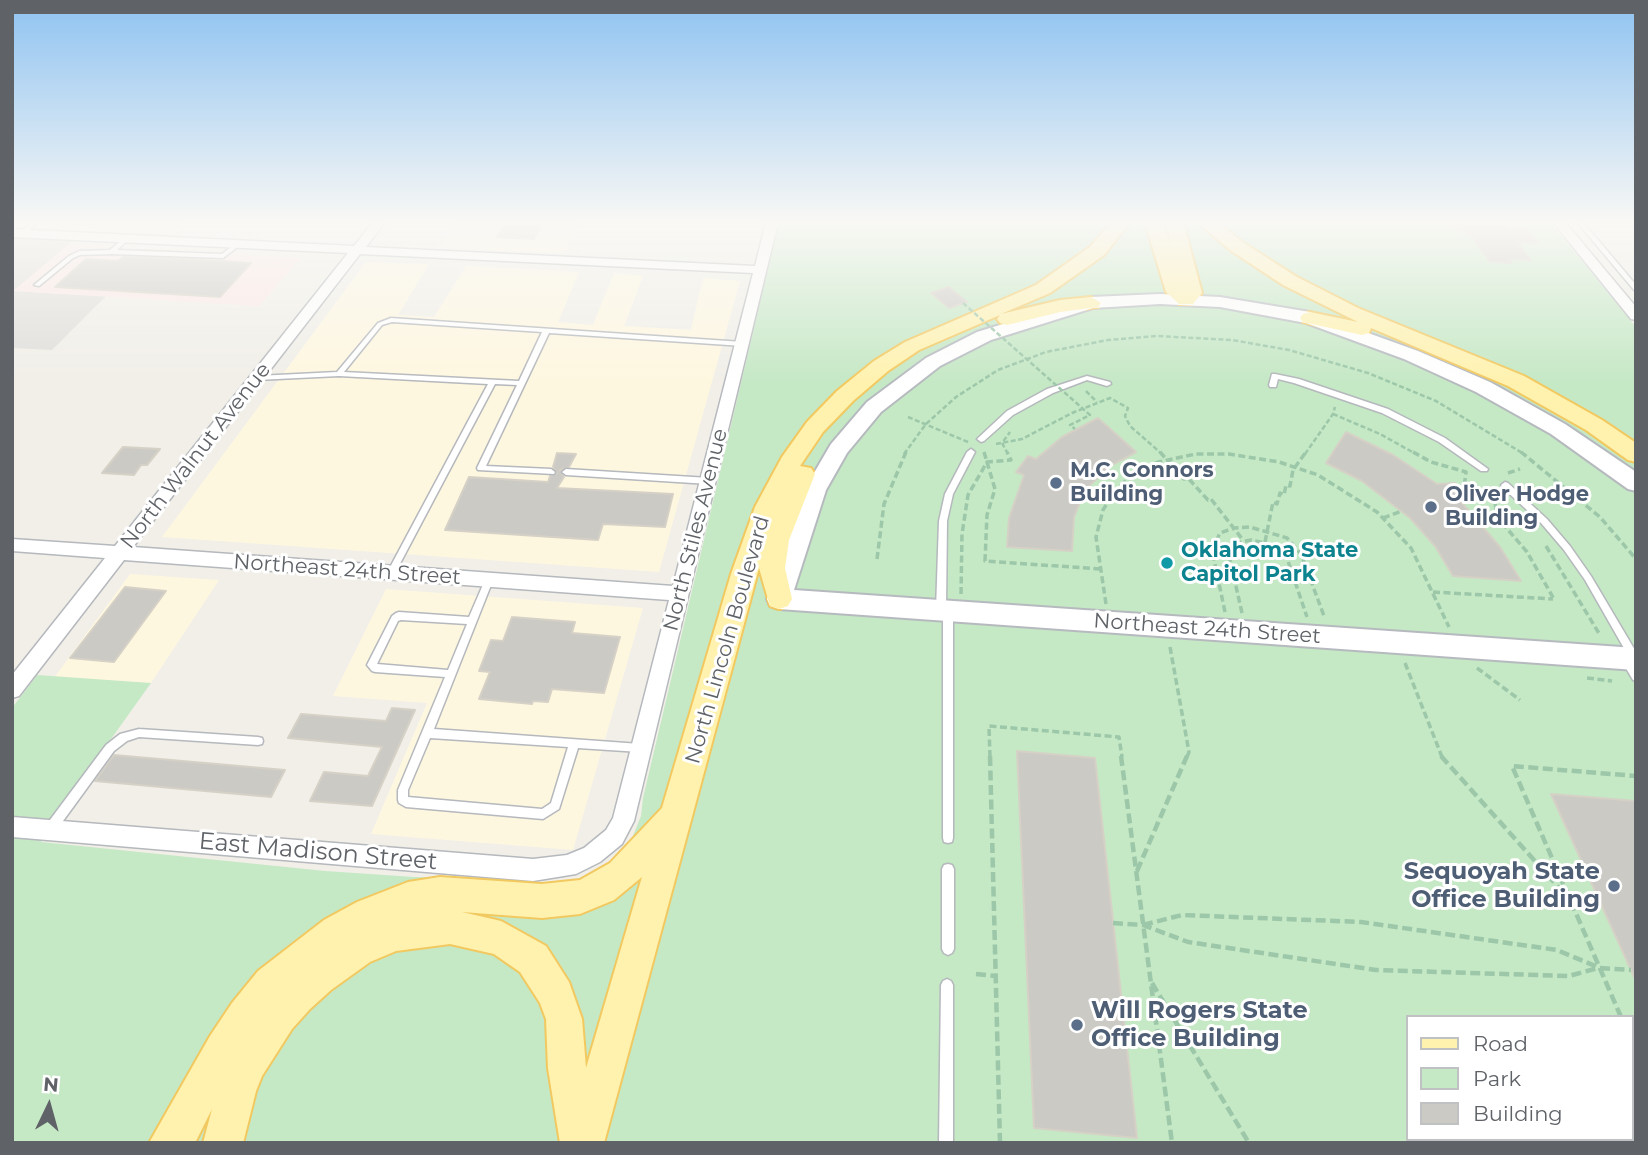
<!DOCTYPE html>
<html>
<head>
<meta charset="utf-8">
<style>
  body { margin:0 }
  #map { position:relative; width:1648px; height:1155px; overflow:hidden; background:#f1efe8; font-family:Montserrat,sans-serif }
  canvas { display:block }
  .frame { position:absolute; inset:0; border:14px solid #5f6368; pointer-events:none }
  .legend { position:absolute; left:1406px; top:1015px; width:228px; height:126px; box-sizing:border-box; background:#fff; border:2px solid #bfc1c3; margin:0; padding:9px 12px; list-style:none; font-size:21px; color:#5f6368 }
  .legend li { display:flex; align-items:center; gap:14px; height:35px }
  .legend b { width:35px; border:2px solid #bfc1c3 }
  .north { position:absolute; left:14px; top:1071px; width:70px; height:70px; -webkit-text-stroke:5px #fff; paint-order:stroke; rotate:5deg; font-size:19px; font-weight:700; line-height:28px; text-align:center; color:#5f6368 }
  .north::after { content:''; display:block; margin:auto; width:24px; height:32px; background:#5f6368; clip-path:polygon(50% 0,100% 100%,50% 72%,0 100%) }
</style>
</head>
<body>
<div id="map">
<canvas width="1648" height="1155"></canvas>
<div class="frame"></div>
<ul class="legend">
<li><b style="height:9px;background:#fff2af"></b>Road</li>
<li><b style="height:19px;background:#c5e8c5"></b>Park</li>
<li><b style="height:19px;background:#cccac5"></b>Building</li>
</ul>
<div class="north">N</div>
</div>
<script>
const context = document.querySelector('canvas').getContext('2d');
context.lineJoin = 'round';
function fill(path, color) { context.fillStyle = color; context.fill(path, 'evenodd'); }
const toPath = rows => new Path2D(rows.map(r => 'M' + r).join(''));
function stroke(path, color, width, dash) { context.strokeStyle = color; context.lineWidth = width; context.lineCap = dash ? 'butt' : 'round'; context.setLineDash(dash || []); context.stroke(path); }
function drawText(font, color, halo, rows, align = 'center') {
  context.font = font + ' Montserrat,sans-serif'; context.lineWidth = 6; context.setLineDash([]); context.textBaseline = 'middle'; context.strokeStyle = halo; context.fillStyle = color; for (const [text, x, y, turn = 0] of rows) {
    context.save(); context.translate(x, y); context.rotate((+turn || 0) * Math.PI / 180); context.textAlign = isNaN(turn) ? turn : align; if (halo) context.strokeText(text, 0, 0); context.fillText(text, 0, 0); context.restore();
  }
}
fill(toPath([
  [12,222,183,222,168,236,56,231,61,226],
  [456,222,579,222,563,253,438,248],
  [366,262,429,264,398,315,434,317,466,266,579,272,558,322,593,325,614,273,643,276,624,326,691,330,703,278,740,281,659,572,162,537],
  [130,574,219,580,151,683,54,678],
  [386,589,643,608,573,850,371,834,427,703,333,696]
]), '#fef7e0');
fill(toPath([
  [12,238,73,241,14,291,106,296,52,350,12,348]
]), '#e0deda');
fill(toPath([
  [68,245,301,258,259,306,13,291]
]), '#fce8e6');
fill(toPath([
  [779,222,1550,222,1636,327,1636,1143,12,1143,12,708,37,675,151,683,61,809,41,842,325,871,414,877,496,878,555,884,578,879,606,865,630,843,641,816,643,798],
  [1408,1017,1632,1017,1632,1139,1408,1139]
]), '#c5e8c5');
const building = toPath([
  [507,222,544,222,534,239,497,237,507,222],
  [1443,222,1503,222,1507,227,1527,228,1538,243,1518,243,1531,260,1509,259,1512,263,1490,262,1471,236,1443,222],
  [123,257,188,259,251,263,220,297,55,287,86,259,118,261,123,257],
  [949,287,967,302,949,308,931,293,949,287],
  [1098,418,1136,452,1110,466,1085,490,1074,517,1072,551,1007,547,1009,518,1024,475,1016,472,1028,456,1036,459,1062,437,1098,418],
  [1346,432,1393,455,1437,484,1455,483,1470,495,1463,498,1467,501,1462,503,1500,547,1521,581,1453,576,1435,546,1410,518,1362,481,1326,463,1346,432],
  [123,447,160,449,147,465,141,465,134,475,102,473,123,447],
  [557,453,576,454,569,467,560,470,564,477,557,488,673,494,665,527,603,524,598,540,445,530,469,477,548,482,550,476,557,473,553,467,557,453],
  [125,587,166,591,114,662,70,658,125,587],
  [512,617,575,622,572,633,620,637,604,693,552,689,548,702,533,701,532,704,479,699,490,672,479,671,491,640,503,641,512,617],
  [392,708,415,710,372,806,310,801,324,772,368,776,382,747,288,738,301,714,386,721,392,708],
  [1017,751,1095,758,1137,1138,1034,1128,1017,751],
  [114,755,285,770,271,797,95,781,114,755],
  [1551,794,1636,801,1636,981,1551,794]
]);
fill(building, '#cccac5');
stroke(building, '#d6d1c6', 2);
const lane = toPath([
  [33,222,39,222,23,235,19,235,19,233,33,222],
  [1577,222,1583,222,1636,285,1636,291,1634,290,1577,222],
  [124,238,129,239,117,250,222,254,235,244,240,245,223,258,112,254,80,255,73,258,39,286,34,285,69,256,79,251,110,250,124,238],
  [391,318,743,342,746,344,743,346,549,333,486,466,551,469,555,472,554,474,478,470,477,468,517,385,495,384,394,575,391,576,388,575,387,573,488,384,339,376,257,380,253,378,257,376,337,372,378,323,391,318],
  [392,322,542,332,519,381,344,372,382,325,392,322],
  [1272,374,1275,374,1299,379,1388,409,1445,438,1488,469,1487,471,1481,471,1439,442,1382,413,1294,383,1278,379,1276,387,1270,387,1269,385,1272,374],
  [1087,376,1110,382,1111,384,1107,386,1087,380,1053,393,1013,415,984,441,981,442,977,439,1007,411,1047,389,1087,376],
  [971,449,975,452,953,494,947,521,946,608,951,608,953,611,953,838,952,842,948,843,944,842,943,838,943,613,938,613,936,610,939,521,945,494,967,452,971,449],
  [566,469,709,478,713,481,709,484,566,475,562,472,566,469],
  [1505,482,1508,483,1547,519,1570,546,1591,576,1636,652,1636,659,1630,659,1636,668,1636,681,1633,680,1621,660,1623,657,1629,657,1585,580,1564,550,1541,523,1502,487,1501,485,1505,482],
  [489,577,492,578,493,580,434,729,640,744,644,745,645,748,644,751,640,752,578,748,559,809,543,819,406,807,399,803,398,800,398,790,445,677,375,672,372,671,367,665,392,616,396,613,399,612,469,617,485,580,486,578,489,577],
  [401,620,467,624,448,670,377,664,398,621,401,620],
  [430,738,568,747,551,803,542,809,408,797,408,790,430,738],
  [139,729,258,737,262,738,263,741,262,744,258,745,139,737,127,741,114,751,55,832,51,833,47,832,46,828,47,824,106,745,120,734,139,729],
  [948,864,952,865,954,869,954,949,952,953,948,955,944,953,942,949,942,869,944,865,948,864],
  [947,979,951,981,953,985,953,1143,939,1143,941,985,943,981,947,979]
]);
const street = toPath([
  [373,222,385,222,366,247,755,266,766,222,778,222,634,821,622,844,600,862,576,874,533,881,12,837,12,817,533,859,567,855,584,848,606,830,613,818,669,600,124,560,19,696,12,698,12,675,105,558,12,551,12,539,115,546,348,253,12,237,12,229,354,246,373,222],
  [360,254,753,273,673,586,133,547,360,254],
  [1553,222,1565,222,1636,307,1636,320,1631,319,1553,222]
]);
const secondary = toPath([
  [1160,294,1220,297,1310,312,1418,351,1490,382,1565,424,1636,472,1636,491,1628,489,1551,434,1476,392,1404,359,1306,323,1220,307,1160,304,1093,308,991,340,940,366,881,412,847,453,826,490,794,590,1636,648,1636,670,779,609,770,606,767,599,804,490,831,444,867,402,926,358,977,332,1091,297,1160,294]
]);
const primary = toPath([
  [1112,222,1130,222,1104,255,1050,293,1001,314,1060,300,1091,297,1101,303,1098,307,1060,312,1007,325,1000,323,997,319,1000,315,919,350,888,371,853,401,823,432,800,466,811,468,815,474,789,540,785,568,792,599,788,606,779,609,770,606,759,568,604,1143,560,1143,548,1068,546,1019,540,1003,520,972,494,954,450,944,396,951,370,962,331,990,310,1009,292,1029,262,1076,256,1091,243,1143,203,1143,212,1109,195,1143,149,1143,210,1036,232,1003,258,971,324,920,357,902,408,882,440,877,542,884,580,880,610,863,662,808,731,574,755,507,782,457,807,422,837,391,874,361,905,342,1036,285,1090,247,1112,222],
  [642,877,586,1068,582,1019,569,982,546,946,501,921,462,912,542,918,580,914,614,900,642,877],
  [1145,222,1163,222,1172,249,1165,222,1183,222,1202,293,1193,304,1179,304,1166,292,1145,222],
  [1197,222,1217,222,1242,242,1297,277,1358,308,1524,376,1602,420,1636,443,1636,462,1628,460,1586,430,1508,386,1371,328,1369,333,1362,335,1303,322,1300,318,1303,314,1310,312,1358,322,1283,285,1230,250,1197,222]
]);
stroke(lane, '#b5b8bc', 3);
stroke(street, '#b5b8bc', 3);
stroke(secondary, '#b6babf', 4);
stroke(primary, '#f2c960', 4);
stroke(toPath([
  [1086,391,1097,402],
  [1333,414,1380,434,1416,454],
  [908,417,968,442],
  [996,444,1022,439,1072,413,1110,398,1128,408,1125,416,1130,426,1162,454],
  [904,454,926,424,956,397,998,370,1046,352,1108,340,1157,336,1232,340,1289,350,1368,373,1436,401,1524,454],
  [1008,454,1002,443,1010,432],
  [1305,454,1333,414,1335,407]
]), '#9cc7a9', 2.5, [5, 2.5]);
stroke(toPath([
  [984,452,995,489,987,515,985,561,1100,569],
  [1160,452,1184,479,1188,478,1208,500,1211,499,1243,540],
  [1413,452,1431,462,1466,472,1464,488],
  [1521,452,1600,517,1636,559],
  [1508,473,1520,469],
  [1462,489,1493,493,1498,518,1527,552,1554,599],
  [1085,490,1108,500],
  [1383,518,1402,511],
  [1265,542,1273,502,1277,504,1280,493,1284,495,1286,485,1290,486,1293,470,1306,452],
  [1546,546,1600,635],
  [877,559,884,504,906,452],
  [1433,592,1553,599],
  [961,594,962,534,968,495,987,462,1011,460,1007,452],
  [1106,604,1096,537,1103,510,1115,491,1134,473,1158,462,1196,454,1229,454,1279,462,1318,475,1377,512,1411,548,1449,627],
  [1225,612,1212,550,1220,533,1234,528,1250,527,1287,538,1301,554,1324,616],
  [1242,613,1228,551,1236,543,1251,540,1273,545,1286,555,1307,617],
  [1170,647,1189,752,1187,757],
  [1405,663,1442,757],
  [1477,668,1520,700],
  [1587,678,1612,681],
  [990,757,989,726,1119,737,1122,757]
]), '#9cc7a9', 3.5, [7, 3.5]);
stroke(toPath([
  [990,756,1000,1143],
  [1121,756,1172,1143],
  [1441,756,1568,898],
  [1137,871,1187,756],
  [1113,923,1143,925,1188,942,1376,970,1569,976,1598,968],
  [1143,925,1182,915,1361,922,1557,950,1600,968,1631,970],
  [976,974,995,976],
  [1152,983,1249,1143],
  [1621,1017,1512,766,1636,776],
  [1632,1043,1636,1051],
  [1621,1139,1621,1143]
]), '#9cc7a9', 4.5, [10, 4.5]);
fill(lane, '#fff');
fill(street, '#fff');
fill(secondary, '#fff');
fill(primary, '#fff2af');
stroke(toPath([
  [963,303,1090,415,1070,425,1075,429]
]), '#9cc7a9', 2.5, [5, 2.5]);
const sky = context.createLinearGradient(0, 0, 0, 383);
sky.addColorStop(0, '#8fc3f1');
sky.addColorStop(0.58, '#f9f8f5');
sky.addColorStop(1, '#f9f8f500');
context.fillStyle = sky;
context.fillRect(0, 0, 1648, 383);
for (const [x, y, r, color] of [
  [1056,483,7,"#5c6f8a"],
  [1431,507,7,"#5c6f8a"],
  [1167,563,7,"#0f9aa8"],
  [1614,886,7,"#5c6f8a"],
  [1077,1025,7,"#5c6f8a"]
]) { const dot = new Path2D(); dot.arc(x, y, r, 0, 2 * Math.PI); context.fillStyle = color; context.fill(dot); stroke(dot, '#fff', 2.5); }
drawText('21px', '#5f6368', '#fff', [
  ["North Walnut Avenue",196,456,-52],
  ["North Stiles Avenue",696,530,-76],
  ["Northeast 24th Street",347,570,4],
  ["Northeast 24th Street",1207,629,4],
  ["North Lincoln Boulevard",728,640,-74]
]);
drawText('bold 21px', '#4e5e75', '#fff', [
  ["M.C. Connors",1070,471],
  ["Building",1070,495],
  ["Oliver Hodge",1445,495],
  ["Building",1445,519]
], 'left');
drawText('bold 21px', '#0d838f', '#fff', [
  ["Oklahoma State",1181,551],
  ["Capitol Park",1181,575]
], 'left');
drawText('24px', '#5f6368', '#fff', [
  ["East Madison Street",318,852,5]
]);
drawText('bold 24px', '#4e5e75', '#fff', [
  ["Sequoyah State",1600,872],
  ["Office Building",1600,900],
  ["Will Rogers State",1091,1011,"left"],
  ["Office Building",1091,1039,"left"]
], 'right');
</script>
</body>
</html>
